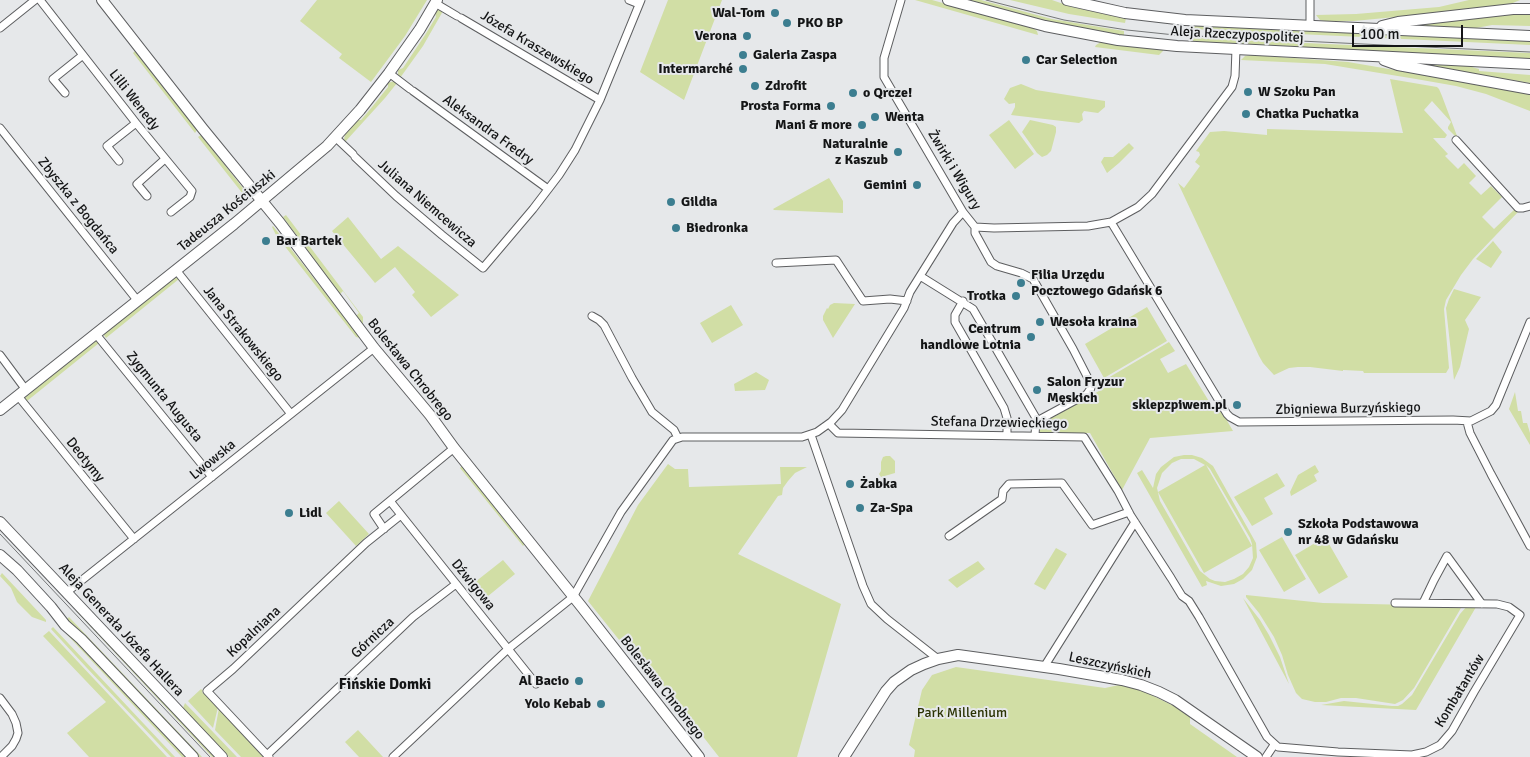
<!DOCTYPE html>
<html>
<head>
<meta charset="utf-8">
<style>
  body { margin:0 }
  #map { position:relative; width:1530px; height:757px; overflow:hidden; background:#e6e8ea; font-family:Signika,sans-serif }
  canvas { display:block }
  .scale { position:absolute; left:1352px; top:25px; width:111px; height:22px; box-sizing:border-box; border:2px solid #141516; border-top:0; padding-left:6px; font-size:15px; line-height:18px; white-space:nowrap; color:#141516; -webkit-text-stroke:4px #e6e8ea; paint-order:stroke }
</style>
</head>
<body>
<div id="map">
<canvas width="1530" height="757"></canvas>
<div class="scale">100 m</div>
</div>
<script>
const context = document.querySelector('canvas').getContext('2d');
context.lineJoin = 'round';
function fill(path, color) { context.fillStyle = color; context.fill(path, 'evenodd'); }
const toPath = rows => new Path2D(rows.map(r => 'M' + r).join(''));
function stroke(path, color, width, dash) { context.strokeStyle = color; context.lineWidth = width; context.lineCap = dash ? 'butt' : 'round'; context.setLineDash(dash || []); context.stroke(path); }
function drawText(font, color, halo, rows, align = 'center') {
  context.font = font + ' Signika,sans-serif'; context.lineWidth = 4; context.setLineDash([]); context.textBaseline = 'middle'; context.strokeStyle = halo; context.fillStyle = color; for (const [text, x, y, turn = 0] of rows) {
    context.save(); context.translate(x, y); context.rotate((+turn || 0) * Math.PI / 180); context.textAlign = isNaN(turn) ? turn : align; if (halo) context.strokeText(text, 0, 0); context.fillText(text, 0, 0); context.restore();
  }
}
fill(toPath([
  [317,0,427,0,405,36,371,82,339,58,342,54,300,21],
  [668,0,722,0,684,100,640,72],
  [915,0,932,0,1033,28,1037,31,1038,35],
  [967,0,981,0,1052,19,1124,31,1124,36,1045,22],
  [1010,0,1052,0,1072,7,1126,18,1125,23,1069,14],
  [1469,0,1520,0,1508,5,1489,8,1354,21,1325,21,1320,20,1316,15,1356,14,1439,7],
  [439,9,443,11,423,46,400,78,398,75,398,70,403,68,425,35,436,17,435,13],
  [1530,13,1530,26,1492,25,1471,29,1404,25],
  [1193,25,1530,41,1530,45,1193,29],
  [1193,38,1530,53,1530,59,1193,42],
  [1101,42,1163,50,1163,51,1159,55,1095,47,1096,45],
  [135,51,197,130,195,133,133,53],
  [1253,55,1348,62,1530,93,1530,111,1486,94,1456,86,1416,79,1325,64,1241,60,1245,56],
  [1411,63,1465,65,1479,69,1479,71,1530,75,1530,83],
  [1390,79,1437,87,1439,89,1442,96,1457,136,1456,137,1448,129,1448,127,1451,122,1432,101,1424,110,1447,135,1445,138,1433,138,1448,154,1445,156,1458,169,1464,163,1476,176,1469,183,1481,195,1491,186,1502,197,1482,217,1494,229,1515,209,1518,212,1473,259,1461,275,1446,300,1444,309,1449,368,1446,373,1364,373,1363,371,1343,370,1343,371,1310,367,1298,367,1289,368,1274,375,1263,363,1259,356,1178,183,1184,188,1200,166,1195,162,1200,155,1199,152,1196,151,1210,132,1224,131,1267,135,1267,129,1403,133],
  [394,81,397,83,385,98,345,142,344,140,345,134,357,120,361,120,372,107,388,87,388,83],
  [1021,84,1036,90,1105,101,1105,107,1098,113,1084,111,1082,114,1083,120,1079,123,1011,115,1015,107,1015,103,1009,104,1004,99,1010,88],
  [1009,120,1034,154,1015,169,989,135],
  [1030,120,1053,125,1056,127,1056,132,1051,151,1047,155,1042,157,1037,153,1022,132],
  [201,135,202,136,246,192,243,194,198,137],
  [1129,143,1134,148,1119,163,1107,173,1101,162,1104,157,1113,157],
  [829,178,843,201,843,213,774,210,773,209],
  [286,215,363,317,363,324,356,316,359,313,343,291,340,294,283,217],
  [348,217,381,259,398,246,459,295,431,317,412,295,415,292,395,267,375,283,332,231],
  [273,226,331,300,360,338,356,337,276,235,272,227],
  [1493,241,1502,252,1491,268,1476,259],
  [176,277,179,279,106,338,103,334],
  [1454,289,1481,297,1465,320,1469,329,1460,367,1454,380,1446,308,1449,299],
  [834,303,855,304,833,338,823,320,823,316,827,308,828,309,830,305],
  [731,305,743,325,712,343,700,323],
  [1147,307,1167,341,1104,378,1085,344],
  [96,341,99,343,27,401,25,397],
  [1169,342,1175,351,1160,359,1168,373,1186,364,1215,411,1222,412,1233,431,1150,438,1122,490,1090,433,1042,433,1040,432,1038,429,1041,424,1099,391,1096,385],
  [756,372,769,380,765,390,735,391,734,384],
  [1515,392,1518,411,1521,411,1523,423,1527,423,1530,433,1530,445,1509,409],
  [1184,455,1192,455,1202,458,1213,466,1256,543,1257,557,1252,570,1243,579,1234,584,1221,586,1206,581,1207,585,1202,587,1137,473,1142,470,1153,488,1156,474,1161,467,1174,457],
  [1181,459,1194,459,1205,465,1158,492,1204,573,1252,546,1206,465,1210,469,1250,538,1252,544,1253,558,1249,567,1243,574,1234,579,1225,582,1215,581,1210,579,1200,571,1160,501,1157,488,1162,473,1172,463],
  [886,456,890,456,895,461,895,473,881,477,879,474,881,471,881,462,883,457],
  [668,464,675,469,688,469,689,487,781,484,780,467,807,467,795,473,788,481,783,488,782,495,778,496,738,554,841,604,797,757,719,757,634,648,628,651,588,601,638,505],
  [1315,465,1319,472,1314,475,1317,481,1291,496,1290,492,1298,475],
  [462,466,525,544,523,546,460,468],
  [1277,473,1285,486,1264,498,1273,514,1252,526,1234,497],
  [339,501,369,534,356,546,326,513],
  [1282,537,1306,579,1284,592,1259,550],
  [1325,537,1348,577,1319,594,1295,555],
  [1056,548,1067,554,1045,590,1034,584],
  [503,560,515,574,482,601,470,586],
  [978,561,985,569,957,588,948,580],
  [2,573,46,620,46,622,32,617,17,602,11,588,0,576],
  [1246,595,1323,603,1460,606,1461,608,1414,688,1403,700,1395,704,1356,698,1341,698,1326,702,1315,702,1302,699,1296,693,1288,675,1282,655,1274,637,1259,613,1246,597],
  [1243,598,1260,620,1269,635,1280,657,1289,684],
  [1467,606,1476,607,1416,710,1321,705,1344,701,1392,706,1398,706,1402,704,1412,695,1460,614],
  [77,609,217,757,212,757,76,611],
  [69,617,202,757,198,757,84,636,65,621],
  [62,624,188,757,182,757,59,626],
  [53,627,175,757,171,757,86,667,51,629],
  [49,631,140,728,167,757,89,757,67,733,106,702,43,636],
  [956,667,1105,688,1119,685,1141,690,1174,706,1190,717,1190,724,1237,757,914,757,915,750,909,745,922,690,932,675],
  [201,689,203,691,202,692,218,707,213,728,188,701],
  [185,703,214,733,237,757,229,757,183,708],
  [219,708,265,757,241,757,215,730],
  [358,730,383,757,359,757,345,742]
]), '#d1dea5');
const street = toPath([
  [40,0,136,123,192,191,190,197,171,212],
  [629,0,639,4],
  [901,0,884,58,884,77,963,212,975,227,994,228,1088,226,1111,222,1138,207,1152,194,1232,87,1235,76,1236,49],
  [435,3,457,16],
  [461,18,600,100],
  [1310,26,1310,0],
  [0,28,35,0],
  [389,73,410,89],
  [413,91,548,189],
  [65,93,53,79,83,55],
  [0,128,137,300],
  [335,137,353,154],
  [1456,140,1518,208,1523,208,1530,206],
  [355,157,396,196,442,235,483,268,533,209,559,175,575,150,600,100,641,0],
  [119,161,107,146,136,123],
  [147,196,137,184,165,159],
  [1111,222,1227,414,1230,417,1239,422,1453,420,1471,421,1491,411,1496,405,1530,322],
  [975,227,975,233,991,262,997,266,1021,273,1033,279,1073,349,1091,384,1091,388,1087,394,1037,421],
  [776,263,836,260,863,301,890,299,907,301],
  [176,270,291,414],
  [920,276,973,309,1036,418,1035,436],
  [963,301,955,315,955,322,1004,408,1007,418,1007,435],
  [592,316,599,320,604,325,632,378,652,412,674,430,678,438],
  [95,333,212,477],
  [0,355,26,390],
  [18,396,134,539],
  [1467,422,1470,433,1491,474,1530,546],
  [829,424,838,433,1084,437,1118,491,1131,516,1171,578,1182,596,1189,601,1199,617,1267,737,1278,747,1338,752,1412,755,1426,752,1440,745,1452,731,1474,692,1520,615,1509,607,1497,604,1395,603],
  [811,435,863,586,871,604,887,619,938,659],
  [390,501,536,684],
  [384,529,374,514,454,448],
  [949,536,1002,499,1003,491,1009,484,1062,483,1092,525,1129,512],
  [67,592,374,348],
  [1423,603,1434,580,1447,556,1482,604],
  [1044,667,1135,522],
  [0,698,12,714,16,723,18,733,16,739,12,746,1,757],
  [267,755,413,617,456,584],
  [269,757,207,691,233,669,366,543,401,515],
  [393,757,508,649,573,597,621,512,673,440,682,437,802,437,817,432,831,422,842,410,904,308,910,292,953,223,963,212],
  [1266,757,1274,745]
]);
const secondary = toPath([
  [102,0,203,129,280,223,374,348,430,415,454,448,581,606,699,757],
  [948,0,1045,26,1118,40,1177,46,1530,64],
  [1067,0,1125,13,1185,20,1530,36],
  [1382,26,1398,22,1513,9,1530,9],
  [1384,60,1398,65,1530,89],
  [0,410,234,224,327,146,360,110,389,73,420,29,437,0],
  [0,522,222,757],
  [0,555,17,570,51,607,65,625,81,639,193,757],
  [844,757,886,691,894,682,911,670,924,664,938,659,958,655,1059,669,1122,680,1141,685,1159,692,1175,700,1257,757]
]);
stroke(street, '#5d5e60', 9);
stroke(secondary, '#5d5e60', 12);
stroke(street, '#fff', 7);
stroke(secondary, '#fff', 10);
stroke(toPath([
  [986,0,1064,20,1127,30,1175,35,1530,52],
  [0,534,210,757]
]), '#747677', 1);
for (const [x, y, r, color] of [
  [775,13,5,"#3c7e90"],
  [787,23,5,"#3c7e90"],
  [747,36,5,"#3c7e90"],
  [743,55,5,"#3c7e90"],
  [1026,60,5,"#3c7e90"],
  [743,69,5,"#3c7e90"],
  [755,86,5,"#3c7e90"],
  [1248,92,5,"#3c7e90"],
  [853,93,5,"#3c7e90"],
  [831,106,5,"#3c7e90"],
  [1246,114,5,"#3c7e90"],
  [875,117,5,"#3c7e90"],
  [862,125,5,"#3c7e90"],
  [898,152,5,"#3c7e90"],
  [917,185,5,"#3c7e90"],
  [671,202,5,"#3c7e90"],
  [676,228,5,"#3c7e90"],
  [266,241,5,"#3c7e90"],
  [1021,283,5,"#3c7e90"],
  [1016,296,5,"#3c7e90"],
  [1040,322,5,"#3c7e90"],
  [1031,337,5,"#3c7e90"],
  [1037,390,5,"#3c7e90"],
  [1237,405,5,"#3c7e90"],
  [850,484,5,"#3c7e90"],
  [860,508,5,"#3c7e90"],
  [289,513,5,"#3c7e90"],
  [1288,532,5,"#3c7e90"],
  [579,681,5,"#3c7e90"],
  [601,704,5,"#3c7e90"]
]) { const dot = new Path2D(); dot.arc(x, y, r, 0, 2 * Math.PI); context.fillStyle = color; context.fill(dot); stroke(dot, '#e6e8ea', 2); }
drawText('bold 14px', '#141516', '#e6e8ea', [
  ["Wal-Tom",765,13,"right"],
  ["PKO BP",797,23],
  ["Verona",737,36,"right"],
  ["Galeria Zaspa",753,55],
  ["Car Selection",1036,60],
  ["Intermarché",733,69,"right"],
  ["Zdrofit",765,86],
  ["W Szoku Pan",1258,92],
  ["o Qrcze!",863,93],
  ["Prosta Forma",821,106,"right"],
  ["Chatka Puchatka",1256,114],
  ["Wenta",885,117],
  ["Mani & more",852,125,"right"],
  ["Naturalnie",888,144,"right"],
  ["z Kaszub",888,160,"right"],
  ["Gemini",907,185,"right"],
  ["Gildia",681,202],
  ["Biedronka",686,228],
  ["Bar Bartek",276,241],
  ["Filia Urzędu",1031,275],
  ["Pocztowego Gdańsk 6",1031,291],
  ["Trotka",1006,296,"right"],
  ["Wesoła kraina",1050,322],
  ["Centrum",1021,329,"right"],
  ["handlowe Lotnia",1021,345,"right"],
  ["Salon Fryzur",1047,382],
  ["Męskich",1047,398],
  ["sklepzpiwem.pl",1227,405,"right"],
  ["Żabka",860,484],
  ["Za-Spa",870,508],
  ["Lidl",299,513],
  ["Szkoła Podstawowa",1298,524],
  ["nr 48 w Gdańsku",1298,540],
  ["Al Bacio",569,681,"right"],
  ["Yolo Kebab",591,704,"right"]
], 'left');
drawText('14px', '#141516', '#e6e8ea', [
  ["Aleja Rzeczypospolitej",1237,35,3],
  ["Józefa Kraszewskiego",537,48,31],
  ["Lilli Wenedy",134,100,52],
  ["Aleksandra Fredry",488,130,36],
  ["Żwirki i Wigury",954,170,59],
  ["Juliana Niemcewicza",427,204,41],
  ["Zbyszka z Bogdańca",78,206,51],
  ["Tadeusza Kościuszki",227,211,-39],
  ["Jana Strakowskiego",243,334,51],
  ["Bolesława Chrobrego",410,370,51],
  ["Zygmunta Augusta",164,397,51],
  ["Zbigniewa Burzyńskiego",1348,409,-1],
  ["Stefana Drzewieckiego",999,423,1],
  ["Deotymy",85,460,51],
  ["Lwowska",213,460,-39],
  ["Dźwigowa",473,585,51],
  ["Aleja Generała Józefa Hallera",121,630,47],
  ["Kopalniana",254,632,-43],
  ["Górnicza",373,638,-43],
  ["Leszczyńskich",1110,666,12],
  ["Bolesława Chrobrego",662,688,52],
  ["Kombatantów",1460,691,-59]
]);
drawText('14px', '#2b3304', '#e6e8ea', [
  ["Park Millenium",962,713]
]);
drawText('bold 15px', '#141516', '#e6e8ea', [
  ["Fińskie Domki",385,685]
]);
</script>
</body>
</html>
